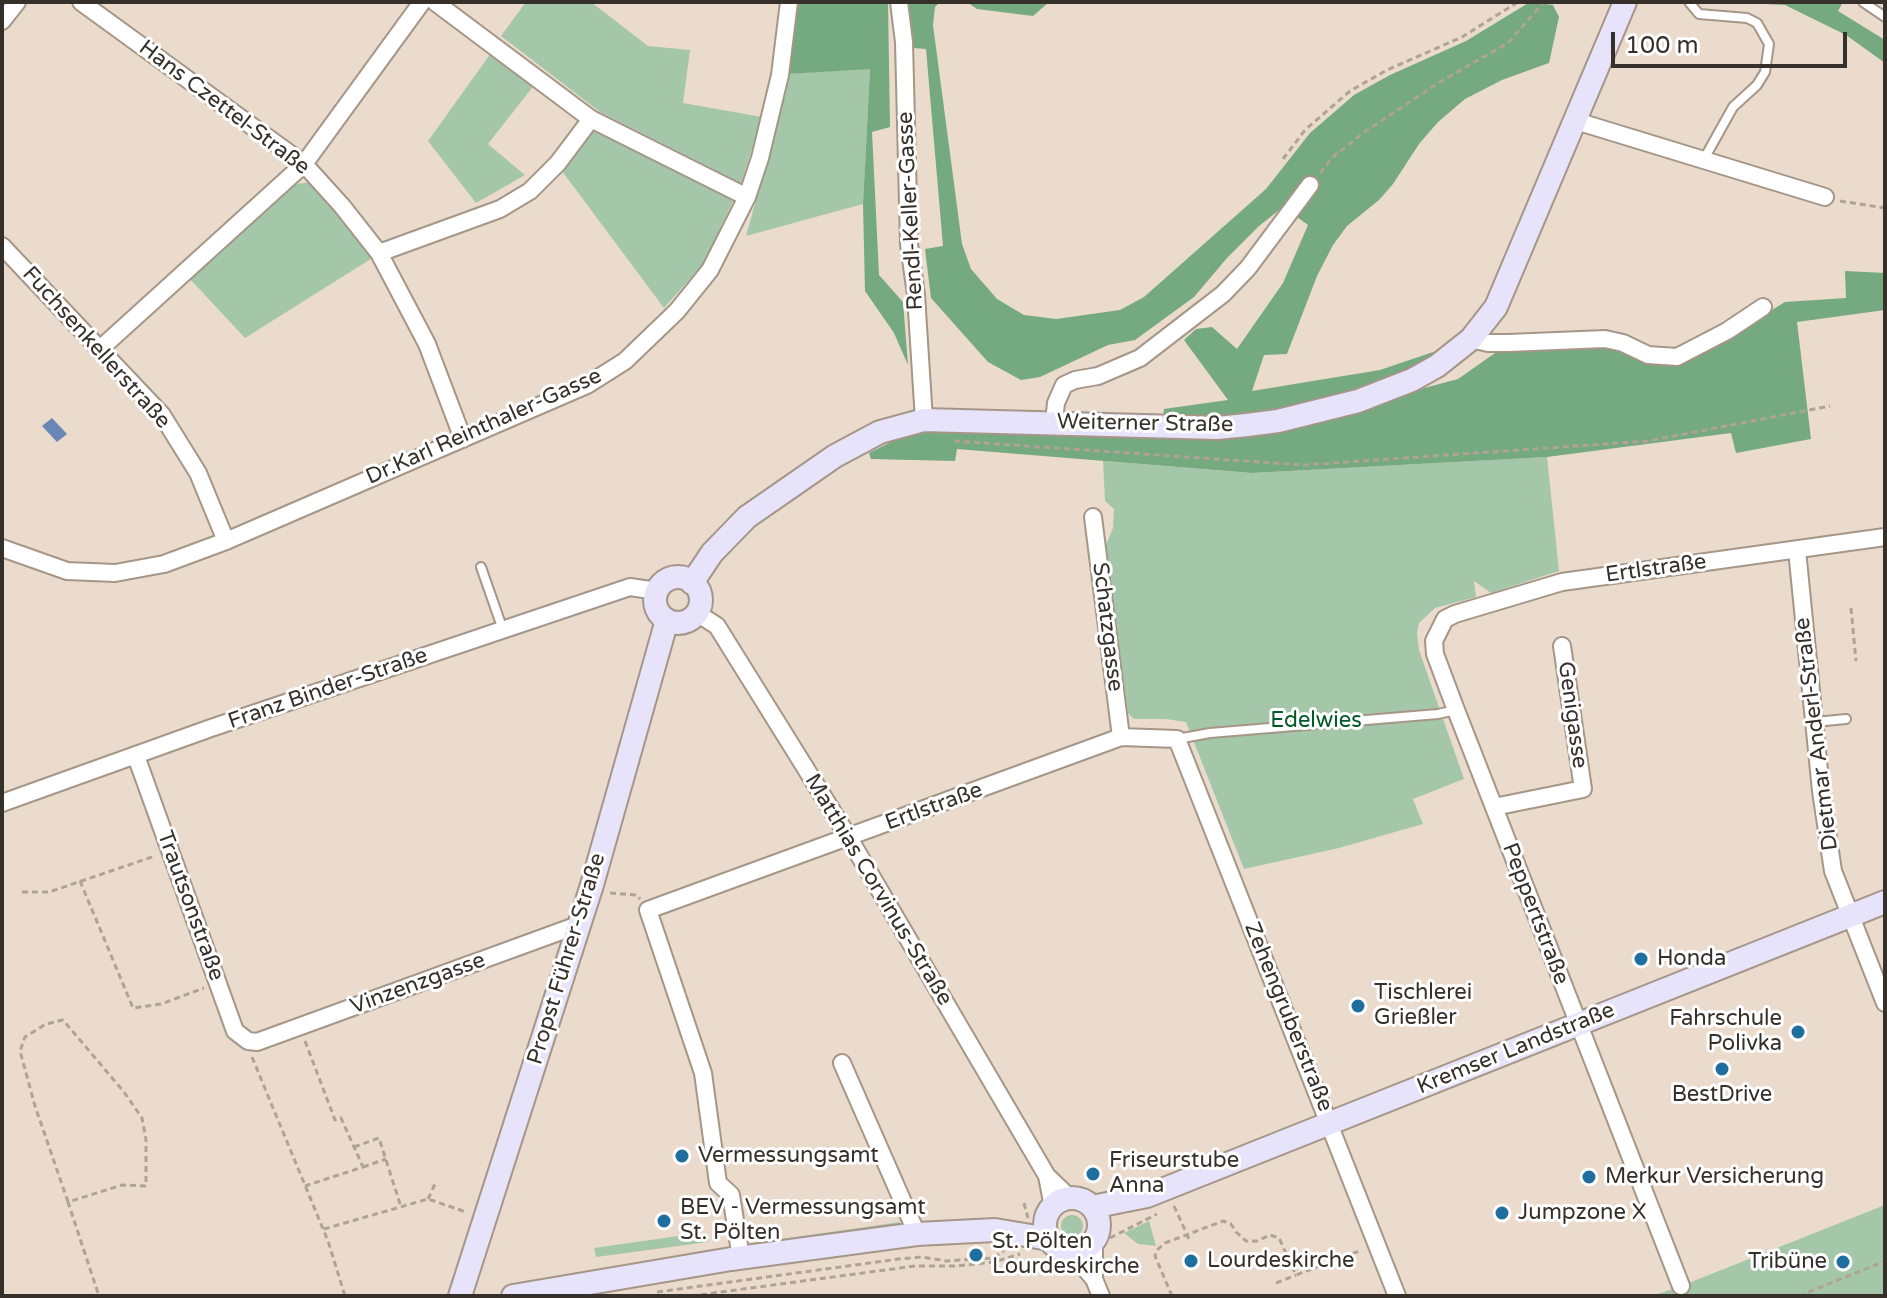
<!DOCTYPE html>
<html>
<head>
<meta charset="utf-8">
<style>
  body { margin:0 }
  #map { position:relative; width:1887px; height:1298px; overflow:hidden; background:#ebdbcc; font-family:"Varela Round",sans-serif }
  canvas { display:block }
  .frame { position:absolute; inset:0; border:4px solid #36302a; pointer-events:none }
  .scale { position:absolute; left:1611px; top:32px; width:236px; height:36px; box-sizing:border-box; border:4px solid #36302a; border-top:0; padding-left:10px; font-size:24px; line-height:28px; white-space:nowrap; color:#36302a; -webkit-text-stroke:6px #fff; paint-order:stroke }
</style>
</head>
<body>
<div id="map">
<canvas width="1887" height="1298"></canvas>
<div class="frame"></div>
<div class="scale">100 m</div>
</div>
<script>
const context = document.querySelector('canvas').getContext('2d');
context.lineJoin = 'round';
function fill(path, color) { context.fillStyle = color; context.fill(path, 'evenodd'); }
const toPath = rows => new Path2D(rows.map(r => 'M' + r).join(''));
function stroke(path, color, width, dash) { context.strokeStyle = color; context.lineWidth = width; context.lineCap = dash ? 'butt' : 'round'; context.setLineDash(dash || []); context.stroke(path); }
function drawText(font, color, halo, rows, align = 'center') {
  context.font = font + ' "Varela Round",sans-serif'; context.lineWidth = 6; context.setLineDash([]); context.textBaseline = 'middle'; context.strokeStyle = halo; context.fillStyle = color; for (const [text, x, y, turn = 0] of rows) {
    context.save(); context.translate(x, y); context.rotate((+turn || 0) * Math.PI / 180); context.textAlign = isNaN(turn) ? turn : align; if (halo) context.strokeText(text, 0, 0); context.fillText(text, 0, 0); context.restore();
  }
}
fill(toPath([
  [526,2,591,2,648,46,690,50,683,103,762,117,741,183,600,112,501,36],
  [491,53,535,84,488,144,525,175,476,203,428,141],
  [870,68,863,204,746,236,778,121,787,74],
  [593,131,733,201,703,264,664,308,562,171],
  [312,182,374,257,245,338,190,279,296,184],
  [1547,457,1559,571,1491,593,1474,581,1476,597,1435,608,1419,623,1417,633,1419,650,1464,779,1413,799,1423,824,1339,848,1244,869,1186,722,1166,719,1134,719,1128,713,1106,545,1113,528,1114,509,1105,501,1103,461,1252,473],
  [1885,1205,1885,1296,1652,1296,1681,1286],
  '1061 1226a11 11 0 1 1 22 0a11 11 0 1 1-22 0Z',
  [1149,1221,1156,1246,1138,1244,1124,1233],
  [900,1222,894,1229,814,1240,775,1240],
  [699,1233,709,1238,708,1242,596,1257,594,1248]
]), '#a4c7aa');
fill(toPath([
  [799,2,888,2,890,127,872,132,879,275,903,302,908,365,894,333,865,291,863,204,870,69,787,74],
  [909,2,940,2,935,7,933,25,962,244,971,269,997,299,1024,315,1056,319,1120,310,1144,297,1266,189,1310,133,1354,95,1390,75,1466,41,1530,2,1553,5,1559,17,1549,63,1502,80,1465,99,1438,122,1419,144,1393,184,1379,200,1347,226,1333,245,1317,276,1287,354,1264,355,1252,391,1380,370,1445,348,1383,384,1247,418,1163,418,1164,409,1228,400,1184,340,1196,329,1212,327,1237,349,1283,283,1308,225,1283,207,1259,226,1227,258,1194,297,1135,340,1108,345,1040,377,1021,380,988,362,931,298,925,249,943,246,926,49,914,48],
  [967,2,1049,2,1033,16,977,9],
  [1724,2,1843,2,1838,11,1885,40,1885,63,1846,35,1785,5],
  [1845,271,1885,273,1885,310,1797,322,1811,439,1736,453,1731,433,1547,457,1252,473,957,449,955,461,871,459,869,453,895,440,925,432,966,430,1216,438,1281,431,1361,410,1417,390,1458,379,1498,351,1606,344,1679,362,1696,357,1785,302,1846,298]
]), '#75a980');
fill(toPath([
  [52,418,67,434,57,442,42,426]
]), '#6a86b7');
const lane = toPath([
  [1689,2,1699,14,1747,18,1757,23,1769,44,1765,72,1757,85,1733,107,1704,159],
  [1863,2,1885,17],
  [481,567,503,630],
  [1815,722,1846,719],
  [1177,739,1210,733,1438,714,1456,710]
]);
const street = toPath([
  [81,2,304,164,342,206,379,253,427,344,463,439],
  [435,2,591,119,747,197],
  [899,2,904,42,909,244,916,295,924,420],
  [2,21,17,2],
  [1576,121,1825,197],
  [2,246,162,415,198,473,226,541],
  [379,253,500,209,530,191,558,163,591,119],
  [1471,339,1488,343,1508,343,1605,339,1623,343,1648,355,1677,357,1727,331,1763,307],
  [100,349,304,164,422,2],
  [1054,422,1056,403,1064,385,1075,380,1098,376,1140,358,1223,294,1248,268,1310,185],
  [1093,517,1121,737],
  [2,548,67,571,115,573,164,564,226,541,587,385,625,361,677,311,710,270,747,197,760,158,780,75,789,2],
  [1797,550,1821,791,1833,871,1885,1003],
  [697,613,717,626,849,838,1047,1176,1070,1198],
  [136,756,235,1031,248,1041,257,1042,578,925],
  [2,803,211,728,630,587,657,591],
  [1494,807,1583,789,1562,646],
  [842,1063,917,1234],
  [1047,1176,1053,1207],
  [1094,1242,1094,1279],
  [1071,1252,1094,1279,1101,1296],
  [741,1258,731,1195,718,1183,703,1073,648,910,1121,737,1177,739,1397,1296],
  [1681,1286,1456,710,1435,654,1434,641,1445,619,1455,614,1562,582,1885,537]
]);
const secondary = toPath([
  '655 600a23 23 0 1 1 46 0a23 23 0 1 1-46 0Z',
  [692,583,712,553,747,517,835,456,880,432,924,420,1217,428,1247,425,1278,421,1358,401,1412,380,1437,366,1471,339,1496,307,1625,2],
  '1045 1225a27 27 0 1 1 54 0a27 27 0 1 1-54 0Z',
  [1092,1207,1147,1196,1885,902],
  [460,1296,592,885,667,620],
  [513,1296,731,1259,917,1234,995,1230,1049,1239]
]);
stroke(lane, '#a59688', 12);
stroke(street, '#a59688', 20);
stroke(secondary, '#a59688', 26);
stroke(toPath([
  [1283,159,1305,130,1350,91,1387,70,1462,37,1518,2],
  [1320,173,1334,156,1366,131,1440,82,1508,43,1544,2],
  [1840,201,1885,208],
  [954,441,1304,465,1648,441,1830,406],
  [1851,608,1856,661],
  [80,881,133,1008,161,1004,204,988],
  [22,892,49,892,155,856],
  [610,893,637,895,640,899],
  [305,1041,335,1120,341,1118,363,1167,305,1186],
  [252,1057,328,1241,345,1296],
  [354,1147,379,1138,401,1207],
  [363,1167,386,1159],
  [428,1199,435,1184],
  [68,1202,35,1106,20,1051,25,1037,46,1024,63,1020,124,1092,142,1118,146,1140,146,1186,122,1185,68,1202,99,1296],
  [1024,1203,1028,1218],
  [1174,1206,1189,1239],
  [324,1229,428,1199,466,1212],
  [1110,1238,1157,1214],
  [1276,1283,1296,1275],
  [657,1292,899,1259,922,1257,946,1261,993,1258,1004,1251],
  [691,1296,915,1266,956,1266,994,1262,1020,1254],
  [1172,1296,1155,1256,1157,1250,1165,1243,1223,1221,1231,1224,1236,1232,1246,1241,1257,1241,1270,1235,1279,1238,1296,1275,1362,1250],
  [1799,1296,1885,1261]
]), '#afa397', 3, [6, 4]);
stroke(lane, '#fff', 8);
stroke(street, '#fff', 16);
stroke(secondary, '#e6e3fb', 22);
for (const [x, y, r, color] of [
  [1641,959,8,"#1e6ea0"],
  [1358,1006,8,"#1e6ea0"],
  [1798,1032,8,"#1e6ea0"],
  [1722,1069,8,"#1e6ea0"],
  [682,1156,8,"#1e6ea0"],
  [1093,1174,8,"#1e6ea0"],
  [1589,1177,8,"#1e6ea0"],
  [1502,1213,8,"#1e6ea0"],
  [664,1221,8,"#1e6ea0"],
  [976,1255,8,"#1e6ea0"],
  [1191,1261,8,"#1e6ea0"],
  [1843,1262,8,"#1e6ea0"]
]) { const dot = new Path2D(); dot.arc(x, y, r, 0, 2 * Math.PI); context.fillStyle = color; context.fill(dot); stroke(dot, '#fff', 3); }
drawText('22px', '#36302a', '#fff', [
  ["Hans Czettel-Straße",224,108,37],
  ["Rendl-Keller-Gasse",911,211,-93],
  ["Fuchsenkellerstraße",96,348,48],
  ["Weiterner Straße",1145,424,1],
  ["Dr.Karl Reinthaler-Gasse",484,427,-24],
  ["Ertlstraße",1656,569,-8],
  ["Schatzgasse",1107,627,83],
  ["Franz Binder-Straße",328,689,-19],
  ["Genigasse",1572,715,82],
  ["Dietmar Anderl-Straße",1817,734,-97],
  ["Ertlstraße",934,807,-20],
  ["Matthias Corvinus-Straße",878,890,59],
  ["Trautsonstraße",190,906,70],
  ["Peppertstraße",1535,914,69],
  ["Propst Führer-Straße",567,959,-73],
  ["Vinzenzgasse",418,984,-20],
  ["Zehengruberstraße",1288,1017,68],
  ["Kremser Landstraße",1516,1049,-22]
]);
drawText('22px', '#005926', '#fff', [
  ["Edelwies",1316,721]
]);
drawText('22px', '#36302a', '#fff', [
  ["Honda",1657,959],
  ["Tischlerei",1374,993],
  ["Grießler",1374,1018],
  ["Fahrschule",1782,1019,"right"],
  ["Polivka",1782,1044,"right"],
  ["BestDrive",1722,1095,"center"],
  ["Vermessungsamt",698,1156],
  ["Friseurstube",1109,1161],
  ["Anna",1109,1186],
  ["Merkur Versicherung",1605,1177],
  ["BEV - Vermessungsamt",680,1208],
  ["St. Pölten",680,1233],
  ["Jumpzone X",1518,1213],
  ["St. Pölten",992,1242],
  ["Lourdeskirche",992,1267],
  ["Lourdeskirche",1207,1261],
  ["Tribüne",1827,1262,"right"]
], 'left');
</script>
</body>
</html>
